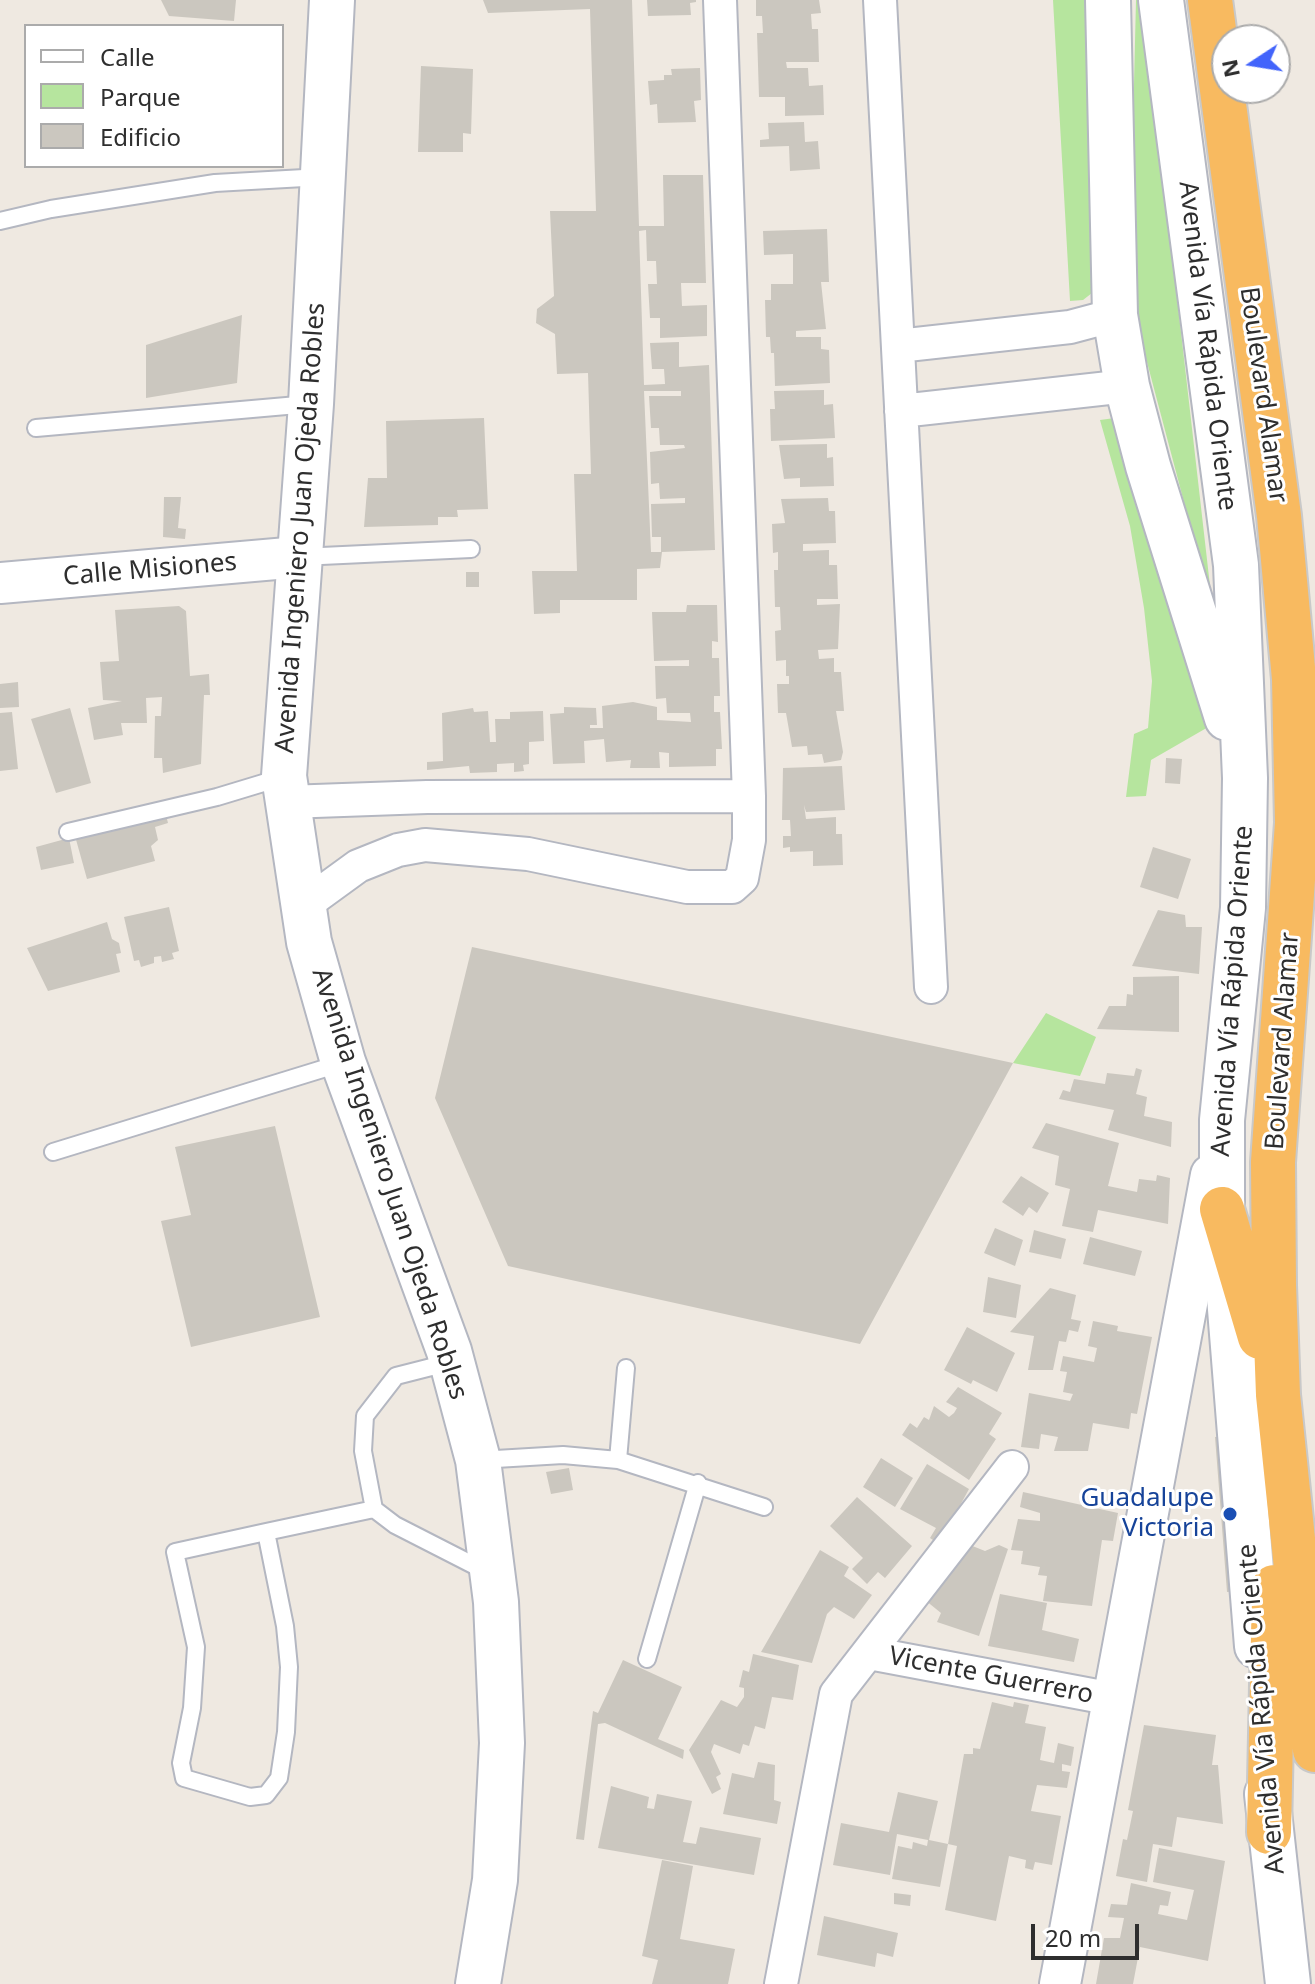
<!DOCTYPE html>
<html>
<head>
<meta charset="utf-8">
<style>
  body { margin:0 }
  #map { position:relative; width:1315px; height:1984px; overflow:hidden; background:#efe9e1; font-family:"Noto Sans",sans-serif }
  canvas { display:block }
  .legend { position:absolute; left:24px; top:24px; width:260px; height:144px; box-sizing:border-box; background:#fff; border:2px solid #ababab; margin:0; padding:10px 14px; list-style:none; font-size:24px; color:#2e2e2e }
  .legend li { display:flex; align-items:center; gap:16px; height:40px }
  .legend b { width:40px; border:2px solid #ababab }
  .north { position:absolute; left:1211px; top:24px; width:80px; height:80px; box-sizing:border-box; background:#fff; border:2px solid #ababab; border-radius:50%; rotate:258deg; font-size:22px; font-weight:700; line-height:32px; text-align:center; color:#2e2e2e }
  .north::after { content:''; display:block; margin:auto; width:28px; height:36px; background:#4264fb; clip-path:polygon(50% 0,100% 100%,50% 72%,0 100%) }
  .scale { position:absolute; left:1031px; top:1924px; width:108px; height:36px; box-sizing:border-box; border:4px solid #2e2e2e; border-top:0; padding-left:10px; font-size:24px; line-height:28px; white-space:nowrap; color:#2e2e2e; -webkit-text-stroke:6px #fff; paint-order:stroke }
</style>
</head>
<body>
<div id="map">
<canvas width="1315" height="1984"></canvas>
<ul class="legend">
<li><b style="height:10px;background:#fff"></b>Calle</li>
<li><b style="height:22px;background:#b6e59e"></b>Parque</li>
<li><b style="height:22px;background:#cbc7bf"></b>Edificio</li>
</ul>
<div class="north">N</div>
<div class="scale">20 m</div>
</div>
<script>
const context = document.querySelector('canvas').getContext('2d');
context.lineJoin = 'round';
function fill(path, color) { context.fillStyle = color; context.fill(path, 'evenodd'); }
const toPath = rows => new Path2D(rows.map(r => 'M' + r).join(''));
function stroke(path, color, width, dash) { context.strokeStyle = color; context.lineWidth = width; context.lineCap = dash ? 'butt' : 'round'; context.setLineDash(dash || []); context.stroke(path); }
function drawText(font, color, halo, rows, align = 'center') {
  context.font = font + ' "Noto Sans",sans-serif'; context.lineWidth = 6; context.setLineDash([]); context.textBaseline = 'middle'; context.strokeStyle = halo; context.fillStyle = color; for (const [text, x, y, turn = 0] of rows) {
    context.save(); context.translate(x, y); context.rotate((+turn || 0) * Math.PI / 180); context.textAlign = isNaN(turn) ? turn : align; if (halo) context.strokeText(text, 0, 0); context.fillText(text, 0, 0); context.restore();
  }
}
fill(toPath([
  [1053,0,1093,0,1097,281,1092,293,1083,300,1070,301],
  [1136,0,1143,0,1213,612,1138,328,1131,209],
  [1122,417,1210,726,1151,760,1146,796,1126,797,1134,734,1148,728,1152,681,1144,608,1130,526,1100,420],
  [1046,1013,1096,1037,1080,1076,1013,1063]
]), '#b6e59e');
fill(toPath([
  [161,0,236,0,234,21,169,16],
  [483,0,632,0,639,226,664,226,663,175,703,175,706,283,681,283,682,306,707,305,707,336,660,338,660,318,650,318,648,284,657,284,656,261,647,261,646,230,639,231,644,385,665,384,664,369,652,369,650,343,679,342,679,367,709,365,715,550,662,552,660,568,637,569,637,600,560,600,560,613,534,614,532,571,577,571,574,474,591,474,588,373,557,374,555,334,536,323,537,309,554,296,550,211,596,211,590,9,488,13],
  [644,391,681,391,681,396,649,396,651,428,659,428,660,445,684,445,685,448,650,452,651,484,659,483,660,499,685,498,685,503,651,504,652,537,661,537,661,552,651,552],
  [647,0,696,0,696,2,690,3,691,15,648,16],
  [756,0,819,0,821,13,811,14,812,29,818,29,819,62,786,62,787,68,808,68,809,86,823,85,824,115,785,116,785,97,759,97,757,33,763,33,762,16,756,16],
  [421,66,473,69,471,134,463,133,463,152,418,152],
  [700,68,701,100,694,101,696,122,658,123,657,104,650,105,648,81,664,80,664,75,672,75,671,69],
  [804,122,805,142,818,141,820,169,790,171,789,146,760,147,760,140,769,139,768,123],
  [827,229,829,282,821,282,826,329,796,331,796,337,821,337,821,349,829,350,830,383,775,386,774,353,771,353,770,337,766,337,765,300,771,300,771,284,793,284,793,254,764,255,763,231],
  [242,315,237,383,146,398,146,345],
  [824,390,824,405,833,404,835,438,771,441,770,409,775,409,774,391],
  [484,418,488,509,457,510,458,517,438,517,438,525,364,527,368,478,387,478,386,421],
  [827,444,827,458,833,457,834,486,800,487,800,478,784,479,779,445],
  [164,497,181,497,178,528,186,529,185,539,163,537],
  [828,498,829,511,835,511,836,543,803,544,803,551,829,550,829,565,837,565,838,599,817,599,817,605,840,604,838,649,818,650,819,659,834,658,834,672,841,672,844,711,836,711,843,752,841,760,824,763,822,754,808,755,807,746,792,747,786,713,778,713,777,684,789,684,789,676,786,676,786,660,776,661,775,631,781,630,780,607,775,607,774,570,778,570,778,552,773,553,772,524,785,523,781,499],
  [466,572,479,572,479,587,466,587],
  [687,605,717,605,718,642,712,641,712,658,719,658,720,696,714,696,714,712,720,712,722,749,716,749,716,766,669,767,669,753,659,752,660,768,630,768,631,760,606,762,604,739,584,741,585,763,553,764,550,714,564,713,564,707,596,708,597,725,590,725,590,728,603,728,602,706,633,702,657,707,657,720,691,722,690,713,667,713,666,698,656,699,655,666,689,666,689,660,654,661,652,612,686,612],
  [179,606,186,611,190,676,209,674,210,695,204,695,201,764,163,773,162,758,154,758,155,716,161,716,162,697,146,698,147,723,121,723,123,735,94,740,88,708,122,701,103,700,100,662,119,661,115,610],
  [18,682,19,707,0,708,0,684],
  [70,708,91,783,56,793,31,719],
  [473,708,474,712,488,711,490,742,496,742,495,719,510,719,510,712,543,711,544,741,529,742,529,764,523,765,524,771,514,772,514,763,497,764,497,772,470,773,469,766,427,770,427,762,443,761,442,713],
  [12,712,18,769,0,771,0,713],
  [1166,758,1182,759,1180,784,1165,783],
  [842,766,845,810,806,812,804,805,806,819,836,817,836,834,842,834,843,865,813,866,813,851,790,852,790,847,783,848,783,836,791,836,790,820,782,820,783,768],
  [165,811,168,823,155,827,158,840,151,846,155,861,87,879,75,836],
  [69,838,74,863,41,870,36,847],
  [1153,847,1191,859,1178,899,1140,887],
  [169,907,179,951,172,953,174,959,162,962,161,956,154,957,154,963,141,967,139,960,134,961,124,917],
  [1158,910,1185,915,1186,927,1202,927,1199,974,1132,966],
  [107,922,112,939,119,943,121,953,116,954,120,972,48,991,27,948],
  [472,947,1013,1063,860,1344,508,1266,435,1098],
  [1179,976,1179,1032,1097,1029,1109,1006,1126,1006,1127,994,1133,995,1133,977],
  [1136,1068,1142,1070,1136,1094,1147,1097,1144,1116,1172,1122,1171,1147,1108,1130,1114,1110,1059,1099,1063,1090,1070,1092,1074,1079,1105,1084,1107,1073,1134,1076],
  [1046,1123,1119,1143,1108,1186,1137,1192,1139,1179,1156,1181,1157,1175,1170,1178,1168,1224,1098,1210,1093,1232,1062,1226,1070,1189,1055,1185,1059,1156,1032,1148],
  [275,1126,320,1317,191,1347,161,1221,191,1215,175,1147],
  [1021,1176,1049,1193,1037,1213,1029,1207,1023,1216,1002,1202],
  [995,1228,1023,1240,1015,1266,984,1253],
  [1034,1230,1066,1239,1061,1259,1029,1252],
  [1090,1237,1142,1251,1135,1276,1083,1264],
  [988,1277,1021,1285,1016,1318,983,1312],
  [1050,1288,1076,1295,1071,1319,1081,1321,1078,1332,1069,1330,1066,1342,1059,1341,1053,1370,1028,1370,1034,1336,1010,1332],
  [1093,1321,1118,1326,1117,1331,1152,1337,1137,1414,1131,1413,1129,1429,1093,1423,1088,1451,1054,1451,1058,1437,1041,1434,1039,1449,1021,1447,1029,1393,1070,1401,1073,1394,1063,1392,1067,1372,1060,1371,1063,1356,1094,1362,1097,1348,1088,1346],
  [967,1327,1015,1353,997,1392,973,1380,971,1384,944,1370],
  [958,1387,1002,1413,989,1434,996,1439,969,1480,902,1435,910,1423,917,1428,924,1417,929,1420,934,1406,949,1417,954,1413,957,1408,946,1402],
  [1233,1435,1246,1591,1227,1592,1215,1437],
  [881,1458,913,1478,895,1507,863,1487],
  [927,1464,969,1489,939,1544,930,1538,936,1528,900,1509],
  [569,1468,573,1490,551,1494,546,1472],
  [1023,1492,1118,1513,1113,1541,1102,1540,1092,1606,1043,1601,1047,1576,1038,1575,1040,1567,1021,1564,1023,1551,1011,1550,1018,1519,1040,1521,1040,1513,1020,1507],
  [857,1497,912,1546,885,1578,878,1572,867,1584,852,1569,863,1558,830,1526],
  [970,1545,985,1551,999,1545,1008,1549,979,1636,937,1622,941,1613,925,1600],
  [820,1550,849,1567,844,1576,872,1595,854,1619,834,1607,827,1614,812,1663,761,1652],
  [1000,1594,1047,1603,1042,1630,1079,1639,1074,1662,988,1646],
  [753,1654,799,1665,793,1700,772,1697,765,1729,755,1726,749,1746,743,1744,740,1754,714,1744,711,1752,721,1774,716,1777,721,1789,712,1794,689,1750,721,1700,737,1707,744,1697,744,1688,739,1687,743,1670,749,1672],
  [623,1660,682,1687,658,1739,684,1750,683,1759,605,1723,598,1724,584,1840,576,1839,593,1711,598,1713],
  [992,1702,1013,1707,1014,1702,1029,1705,1025,1723,1046,1727,1040,1760,1054,1763,1058,1743,1074,1747,1071,1766,1062,1764,1062,1771,1070,1772,1067,1788,1037,1785,1031,1811,1061,1816,1052,1865,1035,1862,1033,1870,1025,1868,1026,1860,1009,1856,996,1921,945,1910,957,1846,948,1844,964,1754,973,1754,973,1748,980,1749],
  [1144,1725,1216,1735,1212,1765,1218,1765,1223,1824,1177,1817,1172,1847,1153,1844,1147,1882,1116,1876,1123,1839,1127,1840,1133,1811,1128,1810],
  [758,1762,775,1765,774,1800,781,1802,777,1824,723,1814,732,1773,754,1778],
  [611,1786,649,1797,647,1808,654,1809,657,1794,692,1801,683,1842,696,1844,700,1827,761,1838,754,1875,598,1848],
  [898,1792,938,1801,929,1840,948,1844,940,1887,892,1879,898,1846,912,1849,913,1842,927,1846,928,1840,897,1834,890,1875,833,1865,841,1823,889,1832],
  [1159,1848,1225,1861,1208,1961,1140,1947,1133,1984,1096,1984,1104,1938,1120,1938,1124,1918,1108,1917,1111,1904,1127,1905,1131,1883,1171,1892,1168,1906,1160,1905,1158,1914,1187,1920,1194,1890,1153,1882],
  [662,1860,693,1866,680,1939,735,1949,728,1984,652,1984,658,1960,642,1956],
  [894,1893,911,1895,910,1906,894,1904],
  [824,1916,898,1933,893,1957,877,1953,875,1967,817,1955]
]), '#cbc7bf');
const service = toPath([
  [0,221,51,209,215,183,322,177],
  [36,428,309,404],
  [300,557,471,549],
  [68,832,217,797,283,777],
  [53,1152,342,1063],
  [479,1460,563,1455,618,1460,764,1507],
  [618,1460,626,1368],
  [374,1509,363,1451,365,1416,396,1376,451,1362],
  [266,1532,285,1626,289,1667,286,1732,279,1778,266,1795,250,1797,184,1778,181,1763,192,1708,196,1647,175,1552,266,1532,374,1509,395,1525,487,1572],
  [647,1659,698,1483]
]);
const minor = toPath([
  [880,0,931,987],
  [898,346,1070,327,1115,315],
  [901,411,1127,386],
  [287,802,427,797,749,796],
  [303,906,358,866,398,850,425,845,528,854,687,887,732,887,742,878,749,840,749,796,720,0],
  [869,1653,1113,1699],
  [781,1984,836,1694,1012,1467]
]);
const tertiary = toPath([
  [0,583,299,557],
  [1060,1984,1211,1175]
]);
const secondary = toPath([
  [332,0,311,404,284,776,309,942,343,1062,449,1351,478,1460,496,1602,502,1743,495,1880,478,1984],
  [1108,0,1115,315,1127,386,1148,466,1227,718],
  [1161,0,1236,565,1245,778,1243,908,1222,1120,1222,1209,1257,1646],
  [1267,1794,1288,1984]
]);
const trunk = toPath([
  [1210,0,1279,516,1294,679,1297,823,1273,1162,1274,1285,1278,1395,1315,1750],
  [1222,1209,1260,1337],
  [1269,1832,1274,1587]
]);
stroke(service, '#b4b7c1', 20);
stroke(minor, '#b4b7c1', 36);
stroke(tertiary, '#b4b7c1', 44);
stroke(secondary, '#b4b7c1', 48);
stroke(trunk, '#c9c9c9', 48);
stroke(service, '#fff', 16);
stroke(minor, '#fff', 32);
stroke(tertiary, '#fff', 40);
stroke(secondary, '#fff', 44);
stroke(trunk, '#f8ba60', 44);
for (const [x, y, r, color] of [
  [1230,1514,8,"#1a4fb4"]
]) { const dot = new Path2D(); dot.arc(x, y, r, 0, 2 * Math.PI); context.fillStyle = color; context.fill(dot); stroke(dot, '#fff', 3); }
drawText('26px', '#2e2e2e', '#fff', [
  ["Avenida Vía Rápida Oriente",1207,346,83],
  ["Boulevard Alamar",1263,395,82],
  ["Avenida Ingeniero Juan Ojeda Robles",301,528,-86],
  ["Calle Misiones",150,570,-5],
  ["Avenida Vía Rápida Oriente",1233,991,-86],
  ["Boulevard Alamar",1283,1041,-86],
  ["Avenida Ingeniero Juan Ojeda Robles",389,1184,72],
  ["Vicente Guerrero",991,1676,11],
  ["Avenida Vía Rápida Oriente",1262,1709,-95]
]);
drawText('26px', '#164399', '#fff', [
  ["Guadalupe",1214,1499],
  ["Victoria",1214,1529]
], 'right');
</script>
</body>
</html>
